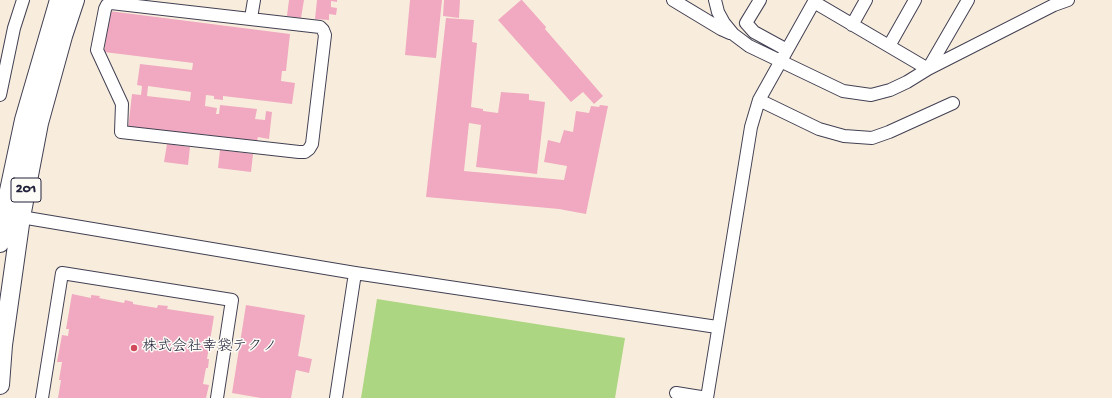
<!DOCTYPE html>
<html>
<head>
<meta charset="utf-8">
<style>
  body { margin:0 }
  canvas { display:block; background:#f8eddc }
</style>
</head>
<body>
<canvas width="1112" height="398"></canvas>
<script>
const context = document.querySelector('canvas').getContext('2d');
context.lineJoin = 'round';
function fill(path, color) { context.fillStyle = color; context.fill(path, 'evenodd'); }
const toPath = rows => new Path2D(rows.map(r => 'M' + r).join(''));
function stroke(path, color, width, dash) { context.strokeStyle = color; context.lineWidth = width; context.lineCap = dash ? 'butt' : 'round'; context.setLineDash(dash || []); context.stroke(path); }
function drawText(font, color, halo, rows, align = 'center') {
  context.font = font + ' "Gochi Hand","Klee One",sans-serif'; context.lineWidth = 3; context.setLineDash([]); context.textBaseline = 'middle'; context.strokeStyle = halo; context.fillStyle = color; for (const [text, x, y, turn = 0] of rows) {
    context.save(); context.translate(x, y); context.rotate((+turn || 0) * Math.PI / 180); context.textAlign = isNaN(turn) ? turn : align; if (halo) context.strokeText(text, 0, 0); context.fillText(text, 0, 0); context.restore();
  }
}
fill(toPath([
  [377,299,625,338,615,398,361,398]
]), '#acd681');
fill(toPath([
  [289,0,304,0,301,18,287,16],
  [317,0,337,0,337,2,331,1,331,7,337,8,336,15,329,14,329,20,315,19],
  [410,0,442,0,436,58,405,55],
  [444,0,460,0,459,18,443,16],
  [521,0,522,0,546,27,545,29,603,96,594,104,583,92,571,102,498,20],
  [109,11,290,34,286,71,282,71,281,81,295,83,292,104,223,96,223,100,214,99,214,96,206,95,205,106,217,108,216,114,219,114,220,105,257,109,255,119,265,120,266,111,272,112,269,139,258,137,257,141,201,134,201,138,128,129,132,94,141,95,142,86,137,85,140,64,192,70,193,63,104,52],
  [148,86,191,92,190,101,147,96],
  [446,18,474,20,472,42,477,43,471,107,483,109,483,111,498,113,501,92,529,94,529,100,545,102,537,174,476,167,481,125,469,123,464,171,564,180,567,166,544,162,548,140,560,143,564,130,573,132,576,111,589,113,591,106,599,107,600,105,608,106,586,214,559,209,426,197],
  [167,144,190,147,188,165,164,162],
  [220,150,253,154,251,172,218,168],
  [72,294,91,298,91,295,100,296,99,298,124,303,125,300,133,302,133,304,157,308,158,305,168,306,167,309,214,316,207,359,209,359,208,368,206,368,203,384,209,385,206,398,58,398,61,380,59,380,62,362,57,362,62,335,68,336,69,329,66,329],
  [246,305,305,315,298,356,312,359,309,373,296,370,291,398,261,398,232,393]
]), '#f0a9c0');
const minor = toPath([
  [673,0,721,29,730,33],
  [715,0,718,12,724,23,733,34,749,46,843,91,871,95,890,90,907,82,928,69,1054,5,1068,0],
  [760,0,746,23,754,32,787,50],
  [814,2,928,69,968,0],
  [111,3,320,27,323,30,325,35,312,144,309,149,305,152,299,152,121,132,122,104,97,50,105,9,107,5,111,3],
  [251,18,254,0],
  [852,25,866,0],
  [889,46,915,0],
  [0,95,14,28,23,0],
  [759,100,819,129,844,136,872,138,889,132,953,103],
  [13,218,21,217,355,273,717,327],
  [676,393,707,398],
  [42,398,62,273,232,300,217,398],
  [336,398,355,273],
  [707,398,751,127,759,100,815,0]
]);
const highway = toPath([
  [0,243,3,219,24,120,59,0],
  [0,385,3,345,21,217,39,123,63,36,75,0]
]);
stroke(minor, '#424053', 14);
stroke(highway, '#424053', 20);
stroke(minor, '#fff', 12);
stroke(highway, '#fff', 18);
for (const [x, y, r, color] of [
  [134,348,4,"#d1495b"]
]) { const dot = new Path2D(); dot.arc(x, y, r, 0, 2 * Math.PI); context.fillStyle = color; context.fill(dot); stroke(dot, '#fdfcf7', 1.5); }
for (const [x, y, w] of [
  [26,190,30]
]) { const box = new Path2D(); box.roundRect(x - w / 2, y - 12, w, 24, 3); context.fillStyle = '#fdfcf7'; context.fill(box); stroke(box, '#22223b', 1); }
drawText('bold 14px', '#22223b', null, [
  ["201",26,190]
]);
drawText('15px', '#22223b', '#fdfcf7', [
  ["株式会社幸袋テクノ",142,348]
], 'left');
</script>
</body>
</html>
